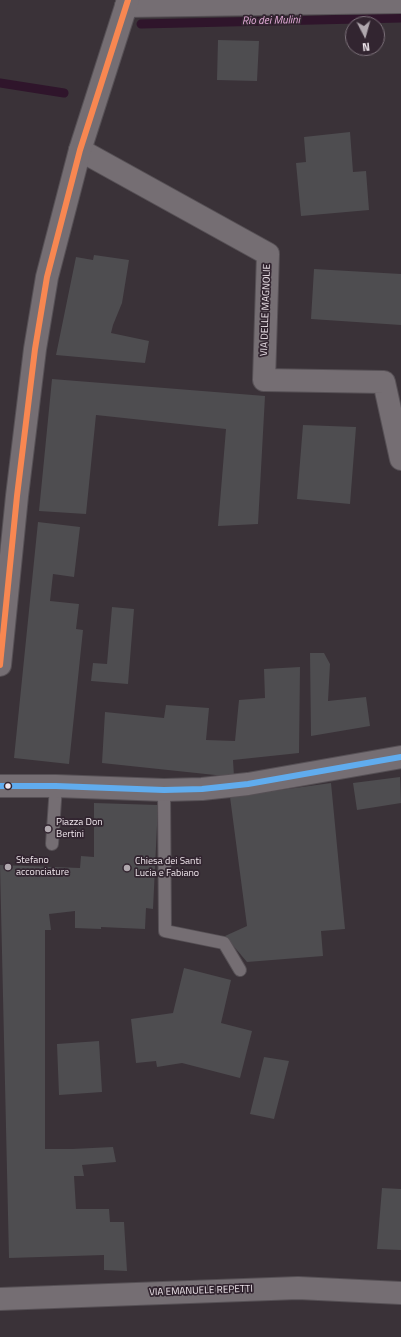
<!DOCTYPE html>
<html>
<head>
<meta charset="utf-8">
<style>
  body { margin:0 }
  #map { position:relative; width:401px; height:1337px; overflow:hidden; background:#3a3238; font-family:"Titillium Web",sans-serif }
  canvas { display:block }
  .north { position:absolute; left:345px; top:16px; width:40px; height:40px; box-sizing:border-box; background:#322530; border:1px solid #7e737c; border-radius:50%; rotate:174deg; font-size:11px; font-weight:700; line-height:16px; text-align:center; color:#f0e7ed }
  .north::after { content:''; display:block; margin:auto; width:14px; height:18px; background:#b0a8ae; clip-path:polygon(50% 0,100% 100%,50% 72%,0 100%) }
</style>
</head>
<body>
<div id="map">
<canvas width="401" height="1337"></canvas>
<div class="north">N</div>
</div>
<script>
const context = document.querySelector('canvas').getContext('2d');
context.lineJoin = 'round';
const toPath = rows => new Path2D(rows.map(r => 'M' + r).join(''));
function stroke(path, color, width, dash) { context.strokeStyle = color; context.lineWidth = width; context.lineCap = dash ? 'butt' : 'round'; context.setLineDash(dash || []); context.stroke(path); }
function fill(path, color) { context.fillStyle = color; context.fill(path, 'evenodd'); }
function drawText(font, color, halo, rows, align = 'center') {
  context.font = font + ' "Titillium Web",sans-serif'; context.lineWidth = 3.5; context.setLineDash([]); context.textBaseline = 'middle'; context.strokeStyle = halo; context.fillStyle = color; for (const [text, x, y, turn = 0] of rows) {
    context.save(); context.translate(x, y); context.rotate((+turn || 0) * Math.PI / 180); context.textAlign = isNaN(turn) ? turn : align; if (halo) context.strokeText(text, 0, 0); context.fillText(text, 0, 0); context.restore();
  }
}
stroke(toPath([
  [141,24,401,18],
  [0,83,64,93]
]), '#2f152b', 9);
fill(toPath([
  [218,40,259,41,257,81,217,80],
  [350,132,353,172,366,171,369,210,301,216,296,163,306,162,304,137],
  [94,255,129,260,122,303,113,325,111,333,149,341,145,363,56,355,76,257,93,260],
  [314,269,401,274,401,325,311,319],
  [52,379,265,396,258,524,218,526,226,429,96,415,86,514,39,511],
  [303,425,356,427,350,504,297,499],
  [38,522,80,527,74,577,53,574,50,601,79,604,76,629,83,630,69,764,14,758],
  [112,607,134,609,128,684,91,681,93,663,107,664],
  [310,653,324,653,330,664,328,701,366,697,370,726,311,736],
  [300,667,299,753,233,760,234,777,102,763,105,712,164,718,166,705,209,708,206,740,235,741,239,700,265,698,264,669],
  [400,777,401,803,357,810,353,783],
  [331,783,345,929,321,931,323,956,247,962,225,936,247,926,230,797],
  [94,803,158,805,153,909,146,908,145,929,101,927,101,929,75,928,75,911,49,914,51,930,45,930,45,1149,72,1149,113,1147,116,1162,82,1165,84,1176,74,1176,76,1209,109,1209,110,1222,124,1222,127,1271,104,1270,104,1255,9,1258,0,865,80,868,81,856,94,857],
  [184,968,231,980,221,1023,252,1031,240,1078,182,1063,157,1067,156,1061,136,1063,131,1019,173,1013],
  [99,1041,102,1092,59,1095,57,1044],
  [264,1057,289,1061,274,1119,250,1114],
  [382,1188,401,1189,401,1250,377,1249]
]), '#4e4d50');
const lane = toPath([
  [164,790,165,931,224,943,240,970],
  [52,844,56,786]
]);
const street = toPath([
  [126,6,401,2],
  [80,150,268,254,264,380,384,382,401,459],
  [0,786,56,786,164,790,202,789,248,784,401,757],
  [0,1299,298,1288,401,1293]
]);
const secondary = toPath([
  [0,665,17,496,35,349,47,277,80,150,128,0]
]);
stroke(lane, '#565055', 14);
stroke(street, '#565055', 24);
stroke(secondary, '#565055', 24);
stroke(lane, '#756e73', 12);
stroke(street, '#756e73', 22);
stroke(secondary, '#756e73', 22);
stroke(toPath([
  [0,665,17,496,35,349,47,277,80,150,128,0]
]), '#f88751', 6);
stroke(toPath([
  [0,786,56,786,164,790,202,789,248,784,401,757]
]), '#60acee', 6);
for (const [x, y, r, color] of [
  [8,786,3.5,"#f0e7ed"],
  [48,829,4,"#b0a8ae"],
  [8,867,4,"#b0a8ae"],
  [127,868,4,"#b0a8ae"]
]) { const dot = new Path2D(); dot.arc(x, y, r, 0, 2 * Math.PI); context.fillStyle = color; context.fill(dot); stroke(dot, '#322530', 1.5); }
drawText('10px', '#f0e7ed', '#322530', [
  ["VIA DELLE MAGNOLIE",266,310,-88],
  ["VIA EMANUELE REPETTI",201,1291,-2]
]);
drawText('10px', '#f0e7ed', '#322530', [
  ["Piazza Don",56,823],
  ["Bertini",56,835],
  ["Stefano",16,861],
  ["acconciature",16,873],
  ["Chiesa dei Santi",135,862],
  ["Lucia e Fabiano",135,874]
], 'left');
drawText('italic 11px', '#e6adda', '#322530', [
  ["Rio dei Mulini",271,21,-1]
]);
</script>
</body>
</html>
